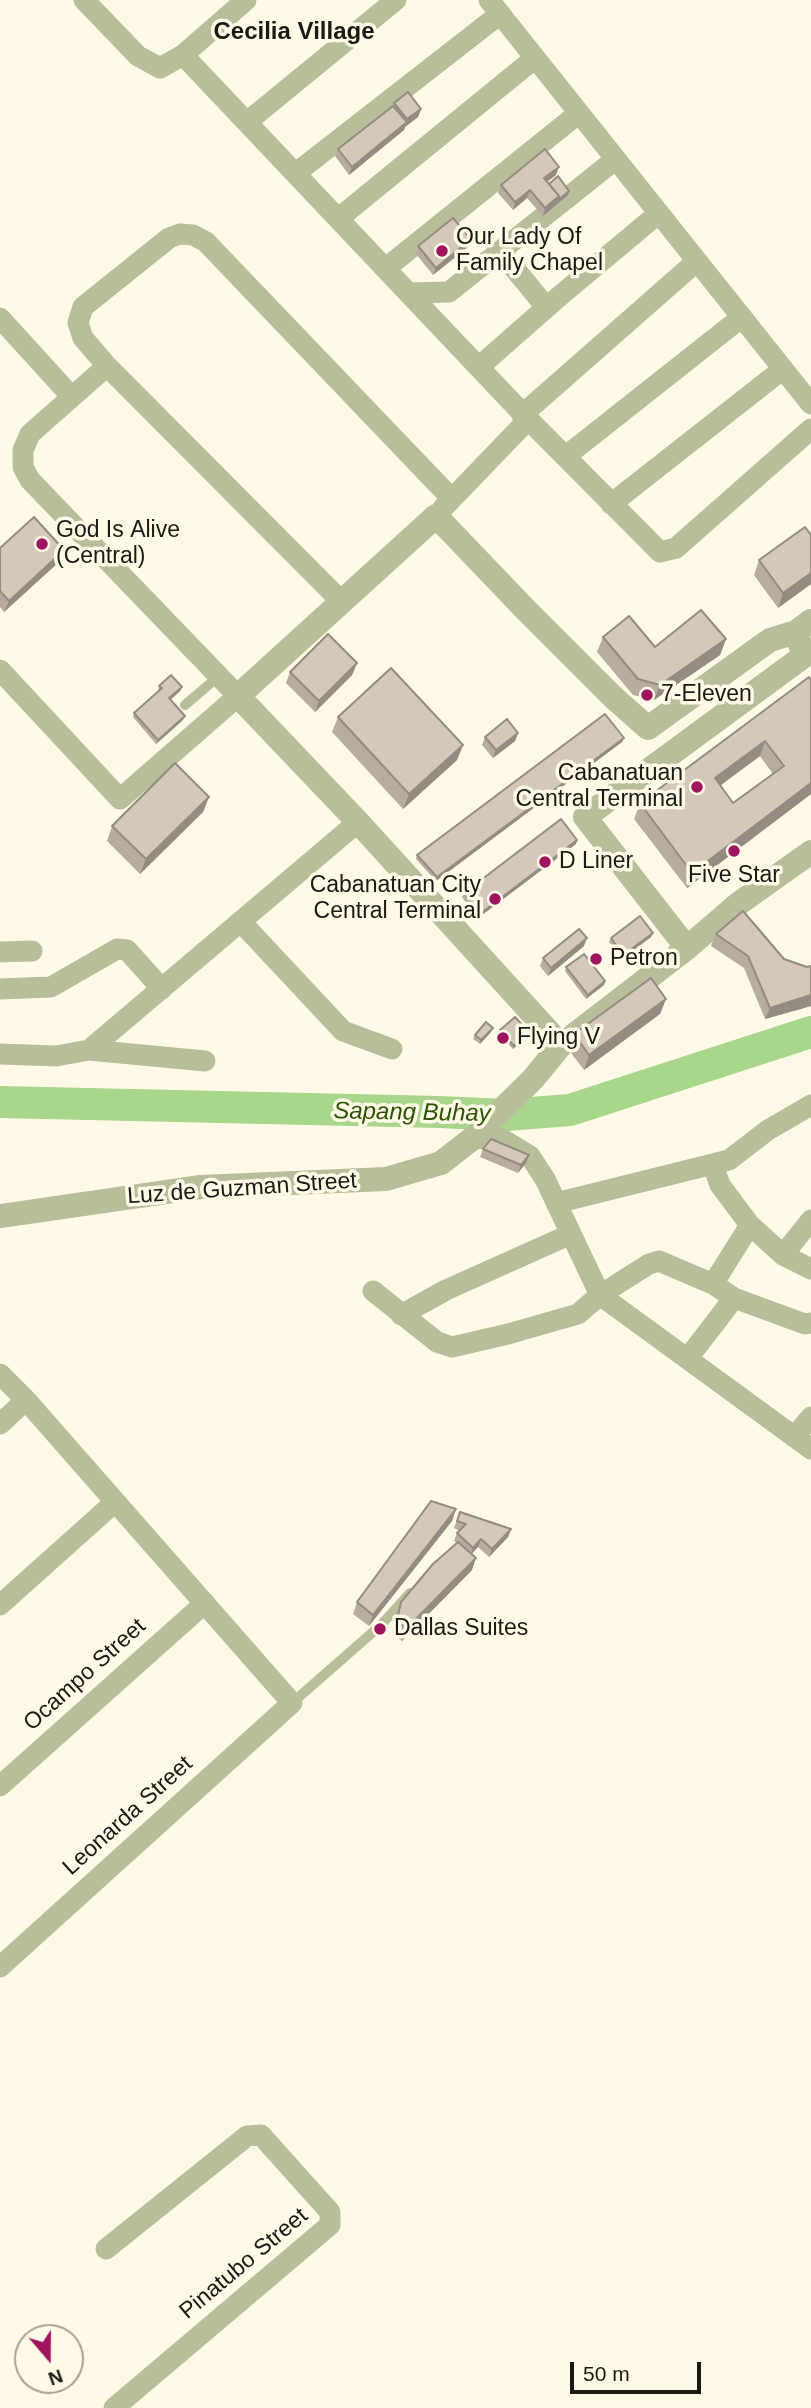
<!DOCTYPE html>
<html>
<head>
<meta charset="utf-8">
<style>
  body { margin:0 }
  #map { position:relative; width:811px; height:2408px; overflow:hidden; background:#fffae8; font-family:Helvetica,sans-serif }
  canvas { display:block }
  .north { position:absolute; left:14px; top:2324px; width:70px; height:70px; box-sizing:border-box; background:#fffae8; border:2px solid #a4a093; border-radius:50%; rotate:160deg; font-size:19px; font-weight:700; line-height:28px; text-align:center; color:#1b1913 }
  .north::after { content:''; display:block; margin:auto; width:24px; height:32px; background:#a0145f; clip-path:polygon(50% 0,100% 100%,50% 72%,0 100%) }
  .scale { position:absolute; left:570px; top:2362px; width:131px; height:32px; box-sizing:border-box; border:4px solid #1b1913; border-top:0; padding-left:9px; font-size:21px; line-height:24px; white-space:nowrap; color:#1b1913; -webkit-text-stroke:5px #fffae8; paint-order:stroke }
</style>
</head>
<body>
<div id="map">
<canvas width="811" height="2408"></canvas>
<div class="north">N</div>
<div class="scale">50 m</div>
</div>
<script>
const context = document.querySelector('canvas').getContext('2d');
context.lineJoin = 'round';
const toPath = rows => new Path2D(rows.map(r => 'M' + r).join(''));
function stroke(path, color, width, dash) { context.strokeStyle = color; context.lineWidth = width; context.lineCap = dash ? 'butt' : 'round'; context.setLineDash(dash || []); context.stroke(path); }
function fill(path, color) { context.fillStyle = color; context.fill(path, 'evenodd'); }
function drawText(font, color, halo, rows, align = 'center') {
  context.font = font + ' Helvetica,sans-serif'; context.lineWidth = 7; context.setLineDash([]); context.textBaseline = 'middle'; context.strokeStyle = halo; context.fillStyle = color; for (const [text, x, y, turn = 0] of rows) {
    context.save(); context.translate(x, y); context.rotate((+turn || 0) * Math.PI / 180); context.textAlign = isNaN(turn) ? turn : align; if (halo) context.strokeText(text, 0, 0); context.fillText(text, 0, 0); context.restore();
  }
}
stroke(toPath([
  [0,1102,440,1112,506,1115,570,1110,811,1032]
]), '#a8d68a', 32);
stroke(toPath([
  [185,705,219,676],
  [292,1703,381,1625,410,1593]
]), '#b8be99', 10);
stroke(toPath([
  [84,0,138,56,160,68,183,55,246,0],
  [489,0,811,404],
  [183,55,523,414,660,552,676,548,811,429],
  [247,122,396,0],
  [296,173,500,14],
  [339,218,535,58],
  [501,252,546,307],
  [386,268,579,113],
  [410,293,449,292,616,159],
  [0,318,71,396],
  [480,366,555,300,659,213],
  [566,456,742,317],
  [611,504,783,369],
  [443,508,523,425,523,414,697,261],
  [341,601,107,366,83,338,78,323,83,307,169,238,180,234,193,235,206,242,452,499],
  [0,670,120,799,238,696,30,480,23,467,23,450,30,434,107,366],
  [241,922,343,1031,392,1049],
  [0,952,32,951],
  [0,989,51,987,117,949,127,950,162,989],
  [89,1050,205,1061],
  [0,1054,56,1056,89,1050,358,822],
  [473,1138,502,1139,530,1156,545,1179,600,1295,811,1449],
  [713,1165,720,1185,750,1225,783,1255,811,1269],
  [556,1203,729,1160,768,1130,811,1105],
  [783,1255,811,1220],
  [713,1284,750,1225],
  [373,1291,437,1342,452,1347,508,1334,578,1314,600,1295,649,1264,659,1261,713,1284,734,1298,805,1324,811,1323],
  [401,1315,446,1290,571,1234],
  [688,1358,734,1298],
  [0,1374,26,1400,292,1703,0,1967],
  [0,1424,26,1400],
  [794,1437,811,1417],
  [0,1605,115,1502],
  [0,1786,205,1603],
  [106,2249,247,2136,261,2135,330,2212,330,2225,114,2408]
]), '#b8be99', 21);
stroke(toPath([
  [687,948,585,817,804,656,796,632,811,621],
  [561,1045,358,822,238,696,436,516,525,609,613,697,648,728,770,640,796,632],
  [0,1216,201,1187,386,1179,441,1163,473,1138,533,1079,561,1045,687,948,738,904,811,852]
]), '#b8be99', 24);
fill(toPath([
  [394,103,421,109,418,117,405,127,404,130,349,175,335,156,338,149,393,106],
  [556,175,547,182,549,184,569,191,568,195,543,216,527,198,513,210,498,193,501,185],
  [471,239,468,247,433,275,416,254,418,246],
  [811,535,811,584,778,608,754,575,759,560],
  [0,548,60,561,4,612,0,607],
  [603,637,655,647,726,639,720,655,654,700,633,695,597,652],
  [357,663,352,675,315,712,286,683,290,672],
  [811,680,811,794,687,888,634,819,640,803],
  [760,756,773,774,733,803,720,785],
  [159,686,182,687,180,691,170,700,183,720,156,744,133,717,134,713,159,691,158,690],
  [338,717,463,745,457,760,403,809,332,732],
  [518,733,515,741,493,758,482,745,485,737],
  [624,738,622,742,436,881,416,859,417,855],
  [209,797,203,812,140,874,107,841,112,826],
  [577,840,576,844,478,918,462,897,464,893],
  [716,934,807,967,811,966,811,1006,765,1019,744,968,711,946],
  [651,937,622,959,609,942,611,938],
  [584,946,548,976,540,966,543,958],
  [566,967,605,981,604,985,586,999,565,971],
  [666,999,660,1014,584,1070,568,1049,574,1034],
  [500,1030,527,1036,513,1049,499,1034],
  [491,1032,480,1044,473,1039,475,1035],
  [483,1149,529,1155,526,1163,518,1173,480,1157],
  [456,1509,452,1521,369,1626,353,1614,357,1602],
  [460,1512,511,1529,508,1537,489,1557,478,1547,471,1554,472,1570,402,1641,392,1632,401,1602,457,1543,454,1541,457,1533,460,1531,454,1528]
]), '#b6ac9f');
fill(toPath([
  [421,109,418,117,405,127,404,130,349,175,352,167,406,123,407,119],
  [559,167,556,175,541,186,544,178],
  [530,190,527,198,513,210,515,202],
  [569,191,568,195,543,216,545,208,559,196],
  [471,239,468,247,433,275,436,268],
  [64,550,60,561,4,612,9,601],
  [811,573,811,584,778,608,783,593],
  [726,639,720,655,654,700,660,685],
  [357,663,352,675,315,712,319,701],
  [182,687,180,691,168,702,169,698],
  [185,716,183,720,156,744,158,740],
  [518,733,515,741,493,758,496,750],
  [624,738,622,742,436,881,437,877],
  [765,741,760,756,709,794,715,778],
  [463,745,457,760,403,809,409,794],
  [811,783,811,794,687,888,692,873],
  [209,797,203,812,140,874,146,859],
  [577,840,576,844,478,918,480,914],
  [653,933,651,937,622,959,623,955],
  [587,938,584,946,548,976,551,968],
  [605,981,604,985,586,999,588,995],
  [811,995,811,1006,765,1019,770,1008],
  [666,999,660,1014,584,1070,589,1055],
  [493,1028,491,1032,480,1044,481,1040],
  [529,1032,527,1036,513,1049,514,1046],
  [529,1155,526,1163,518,1173,521,1165],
  [456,1509,452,1521,369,1626,373,1615],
  [511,1529,508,1537,489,1557,492,1549],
  [481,1539,478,1547,470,1556,473,1548],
  [476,1558,472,1570,402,1641,406,1629]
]), '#948c82');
const building = toPath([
  [408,92,421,109,407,119,394,103,408,92],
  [393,106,407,122,352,167,338,149,393,106],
  [545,149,559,167,544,178,559,196,545,208,530,190,515,202,501,185,545,149],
  [558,176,569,191,558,200,559,196,549,184,558,176],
  [453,218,471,239,436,268,418,246,453,218],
  [34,517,64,550,9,601,0,591,0,548,34,517],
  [805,527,811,535,811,573,783,593,759,560,805,527],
  [701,610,726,639,660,685,638,679,603,637,629,616,655,647,701,610],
  [328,634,357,663,319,701,290,672,328,634],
  [391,668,463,745,409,794,338,717,391,668],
  [171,675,182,687,169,698,185,716,158,740,134,713,162,688,159,686,171,675],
  [809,677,811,680,811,783,692,873,640,803,809,677],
  [765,741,784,766,733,803,715,778,765,741],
  [605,714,624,738,437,877,417,855,605,714],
  [507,719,518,733,496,750,485,737,507,719],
  [175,763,209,797,146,859,112,826,175,763],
  [561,819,577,840,480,914,464,893,561,819],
  [743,911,784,959,807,967,811,966,811,995,770,1008,748,956,716,934,743,911],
  [640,916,653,933,623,955,611,938,640,916],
  [579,929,587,938,551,968,543,958,579,929],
  [584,954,605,981,588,995,566,967,584,954],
  [651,978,666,999,589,1055,574,1034,651,978],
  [515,1017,529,1032,514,1046,500,1030,515,1017],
  [486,1022,493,1028,481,1040,475,1035,486,1022],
  [491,1139,529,1155,521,1165,483,1149,491,1139],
  [431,1501,456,1509,373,1615,357,1602,431,1501],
  [460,1512,511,1529,492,1549,481,1539,473,1548,457,1533,466,1524,457,1521,460,1512],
  [458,1542,476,1558,406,1629,397,1620,401,1602,433,1564,458,1542]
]);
fill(building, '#d4c8b9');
stroke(building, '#948c82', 2);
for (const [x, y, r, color] of [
  [442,251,7,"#a0145f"],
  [42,544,7,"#a0145f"],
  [647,695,7,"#a0145f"],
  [697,787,7,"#a0145f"],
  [734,851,7,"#a0145f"],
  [545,862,7,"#a0145f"],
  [495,899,7,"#a0145f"],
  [596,959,7,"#a0145f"],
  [503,1038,7,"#a0145f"],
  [380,1629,7,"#a0145f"]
]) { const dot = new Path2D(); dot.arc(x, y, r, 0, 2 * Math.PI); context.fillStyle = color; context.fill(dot); stroke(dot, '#fffae8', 2.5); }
drawText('23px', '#1b1913', '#fffae8', [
  ["Our Lady Of",456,238],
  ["Family Chapel",456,264],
  ["God Is Alive",56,531],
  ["(Central)",56,557],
  ["7-Eleven",661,695],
  ["Cabanatuan",683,774,"right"],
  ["Central Terminal",683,800,"right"],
  ["D Liner",559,862],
  ["Five Star",734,876,"center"],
  ["Cabanatuan City",481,886,"right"],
  ["Central Terminal",481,912,"right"],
  ["Petron",610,959],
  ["Flying V",517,1038],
  ["Dallas Suites",394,1629]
], 'left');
drawText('23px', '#1b1913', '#fffae8', [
  ["Luz de Guzman Street",242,1189,-4],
  ["Ocampo Street",85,1675,-42],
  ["Leonarda Street",128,1816,-42],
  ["Pinatubo Street",244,2264,-40]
]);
drawText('bold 24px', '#1b1913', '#fffae8', [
  ["Cecilia Village",294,32]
]);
drawText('italic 24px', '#2b5300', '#fffae8', [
  ["Sapang Buhay",412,1113,1]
]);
</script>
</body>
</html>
